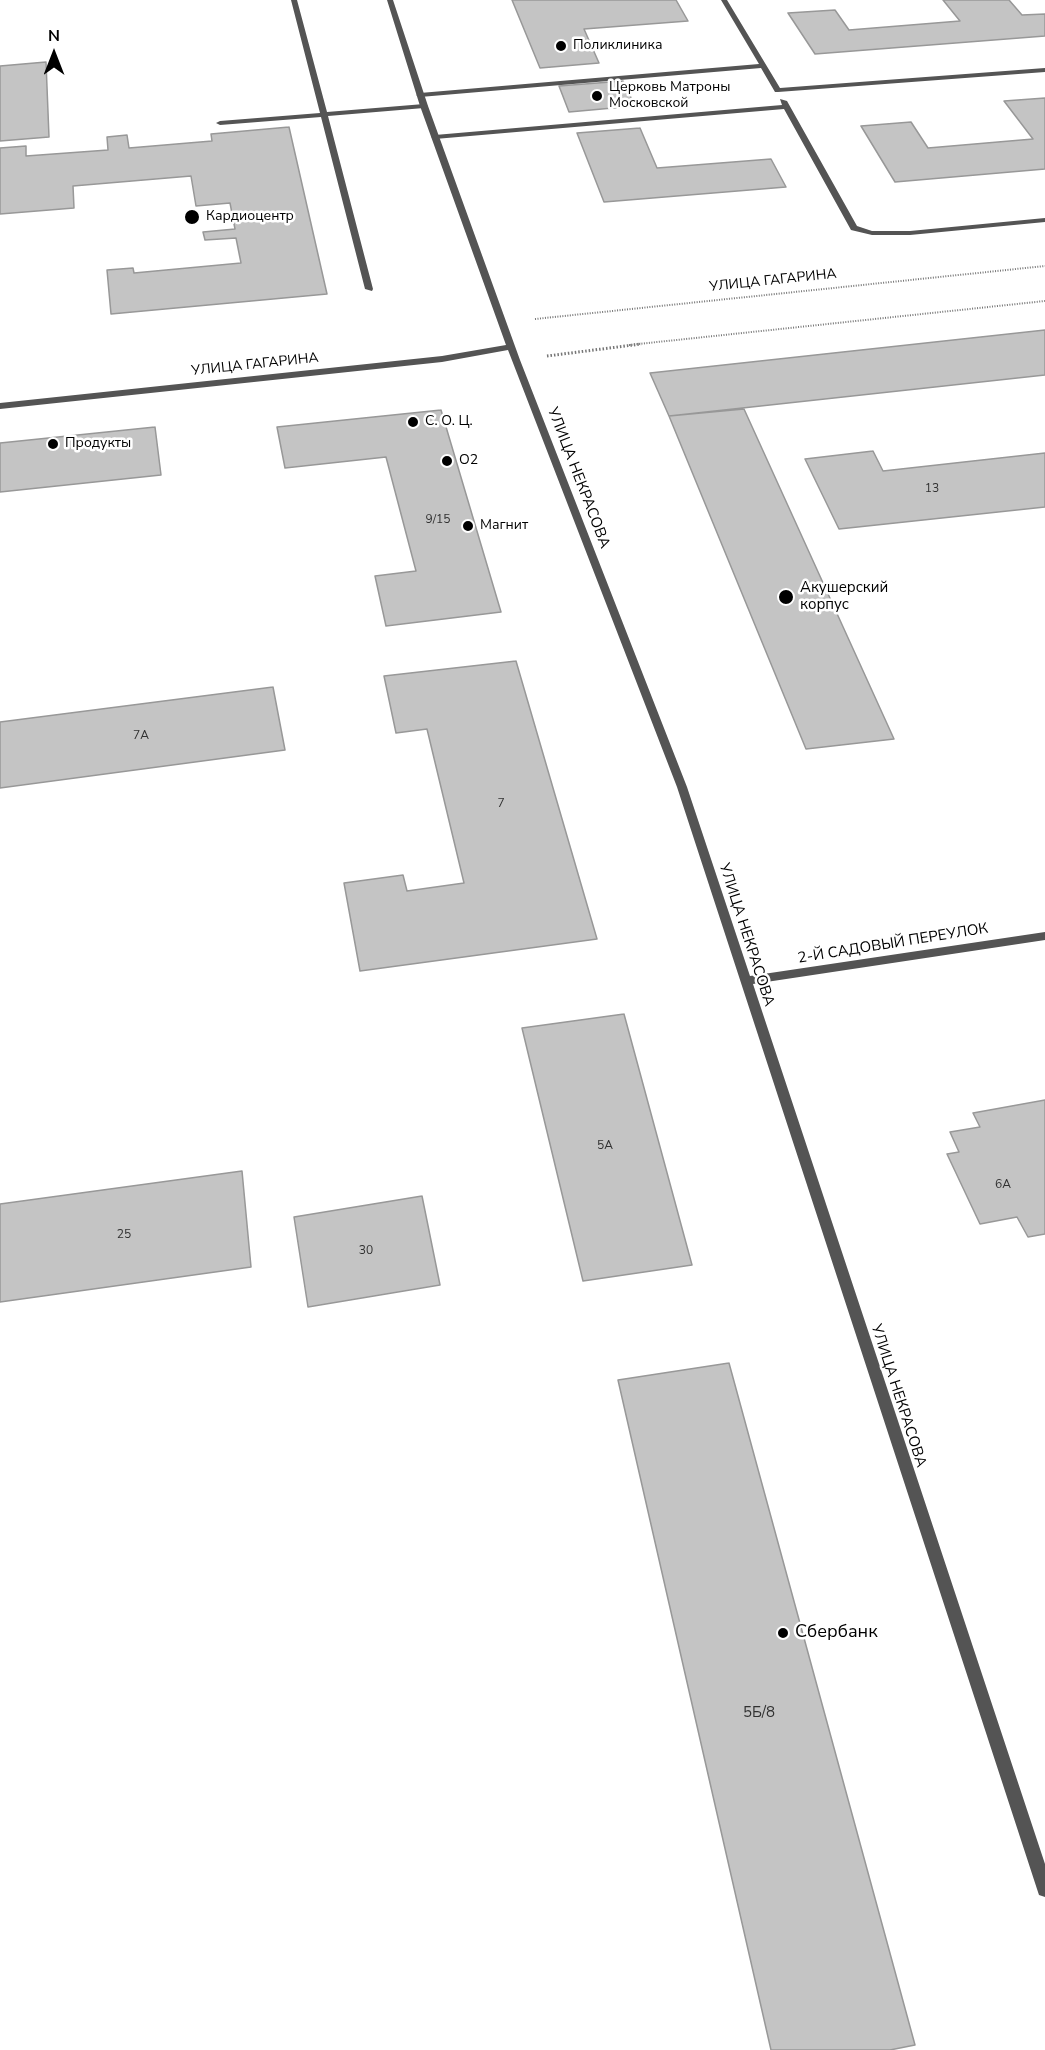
<!DOCTYPE html>
<html>
<head>
<meta charset="utf-8">
<style>
  body { margin:0 }
  #map { position:relative; width:1045px; height:2050px; overflow:hidden; background:#fff; font-family:"Nunito Sans",sans-serif }
  canvas { display:block }
  .north { position:absolute; left:24px; top:24px; width:60px; height:60px; -webkit-text-stroke:4px #fff; paint-order:stroke; rotate:0deg; font-size:16px; font-weight:700; line-height:24px; text-align:center; color:#000 }
  .north::after { content:''; display:block; margin:auto; width:21px; height:27px; background:#000; clip-path:polygon(50% 0,100% 100%,50% 72%,0 100%) }
</style>
</head>
<body>
<div id="map">
<canvas width="1045" height="2050"></canvas>
<div class="north">N</div>
</div>
<script>
const ctx = document.querySelector('canvas').getContext('2d');
ctx.lineJoin = 'round';
function fillPath(path, color) { ctx.fillStyle = color; ctx.fill(path, 'evenodd'); }
const toPath = rows => new Path2D(rows.map(r => 'M' + r).join(''));
function trace(path, color, width, dash) { ctx.strokeStyle = color; ctx.lineWidth = width; ctx.lineCap = dash ? 'butt' : 'round'; ctx.setLineDash(dash || []); ctx.stroke(path); }
function label(font, color, halo, rows, align = 'center') {
  ctx.font = font + ' "Nunito Sans",sans-serif'; ctx.lineWidth = 5; ctx.setLineDash([]); ctx.textBaseline = 'middle'; ctx.strokeStyle = halo; ctx.fillStyle = color; for (const [text, x, y, turn = 0] of rows) {
    ctx.save(); ctx.translate(x, y); ctx.rotate((+turn || 0) * Math.PI / 180); ctx.textAlign = isNaN(turn) ? turn : align; if (halo) ctx.strokeText(text, 0, 0); ctx.fillText(text, 0, 0); ctx.restore();
  }
}
const building = toPath([
  [512,0,676,0,688,21,584,29,599,63,540,68,512,0],
  [943,0,1009,0,1022,15,1045,14,1045,36,815,54,788,13,835,10,849,30,960,21,943,0],
  [46,62,49,137,0,141,0,66,46,62],
  [623,81,635,106,569,112,559,86,623,81],
  [1045,98,1045,169,895,182,861,126,911,122,928,148,1033,139,1004,101,1045,98],
  [289,127,327,294,111,314,107,270,133,268,134,273,241,263,236,238,205,240,203,232,235,229,230,203,196,206,191,176,73,186,74,208,0,214,0,148,26,146,26,156,108,150,107,137,127,135,129,148,212,141,211,134,289,127],
  [640,128,657,168,771,159,786,187,604,202,577,133,640,128],
  [1045,330,1045,375,669,416,650,373,1045,330],
  [744,409,894,739,806,749,669,416,744,409],
  [441,410,501,612,386,626,375,576,416,571,386,457,285,468,277,427,441,410],
  [155,427,161,475,0,492,0,443,155,427],
  [873,451,883,471,1045,453,1045,507,839,529,805,459,873,451],
  [516,661,597,939,360,971,344,883,403,875,407,891,464,883,427,729,396,733,384,676,516,661],
  [273,687,285,750,0,788,0,722,273,687],
  [624,1014,692,1265,583,1281,522,1028,624,1014],
  [1045,1100,1045,1234,1028,1237,1017,1217,980,1224,947,1154,959,1152,950,1132,980,1127,973,1113,1045,1100],
  [242,1171,251,1267,0,1302,0,1204,242,1171],
  [422,1196,440,1285,308,1307,294,1217,422,1196],
  [729,1363,915,2045,890,2050,771,2050,618,1380,729,1363]
]);
fillPath(building, '#c4c4c4');
trace(building, '#989898', 1.5);
trace(toPath([
  [535,319,1045,266],
  [629,345,1045,301]
]), '#767676', 2, [1, 1.5]);
trace(toPath([
  [547,356,641,344]
]), '#767676', 3, [1.5, 2]);
fillPath(toPath([
  [291,0,297,0,327,112,424,104,428,106,424,108,328,116,373,289,372,291,365,289,321,117,220,125,216,123,220,121,320,113,291,0],
  [721,0,727,0,780,88,1045,68,1045,72,778,92,775,92,761,68,420,97,416,95,420,93,759,64,721,0],
  [780,99,787,101,857,226,872,231,910,231,1045,218,1045,222,910,235,872,235,851,230,784,109,435,139,431,137,435,135,782,105,780,99]
]), '#545454');
fillPath(toPath([
  [387,0,393,0,428,106,520,360,687,787,750,976,1045,932,1045,940,753,984,1045,1864,1045,1897,1039,1895,1037,1889,677,787,508,350,442,362,0,409,0,403,442,356,506,345,420,106,387,0]
]), '#545454');
for (const [x, y, r, color] of [
  [561,46,6,"#000"],
  [597,96,6,"#000"],
  [192,217,8,"#000"],
  [413,422,6,"#000"],
  [53,444,6,"#000"],
  [447,461,6,"#000"],
  [468,526,6,"#000"],
  [786,597,8,"#000"],
  [783,1633,6,"#000"]
]) { const dot = new Path2D(); dot.arc(x, y, r, 0, 2 * Math.PI); ctx.fillStyle = color; ctx.fill(dot); trace(dot, '#fff', 2); }
label('12px', '#313131', null, [
  ["13",932,489],
  ["9/15",438,520],
  ["7А",141,736],
  ["7",501,804],
  ["5А",605,1146],
  ["6А",1003,1185],
  ["25",124,1235],
  ["30",366,1251]
]);
label('14px', '#000', '#fff', [
  ["Поликлиника",573,46],
  ["Церковь Матроны",609,88],
  ["Московской",609,104],
  ["Кардиоцентр",206,217],
  ["С. О. Ц.",425,422],
  ["Продукты",65,444],
  ["O2",459,461],
  ["Магнит",480,526]
], 'left');
label('14px', '#000', '#fff', [
  ["УЛИЦА ГАГАРИНА",773,281,-6],
  ["УЛИЦА ГАГАРИНА",255,365,-6]
]);
label('15px', '#000', '#fff', [
  ["УЛИЦА НЕКРАСОВА",578,478,69],
  ["УЛИЦА НЕКРАСОВА",746,935,72],
  ["2-Й САДОВЫЙ ПЕРЕУЛОК",893,944,-9],
  ["УЛИЦА НЕКРАСОВА",898,1396,72]
]);
label('15px', '#000', '#fff', [
  ["Акушерский",800,588],
  ["корпус",800,605]
], 'left');
label('15px', '#313131', null, [
  ["5Б/8",759,1713]
]);
label('18px', '#000', '#fff', [
  ["Сбербанк",795,1633]
], 'left');
</script>
</body>
</html>
